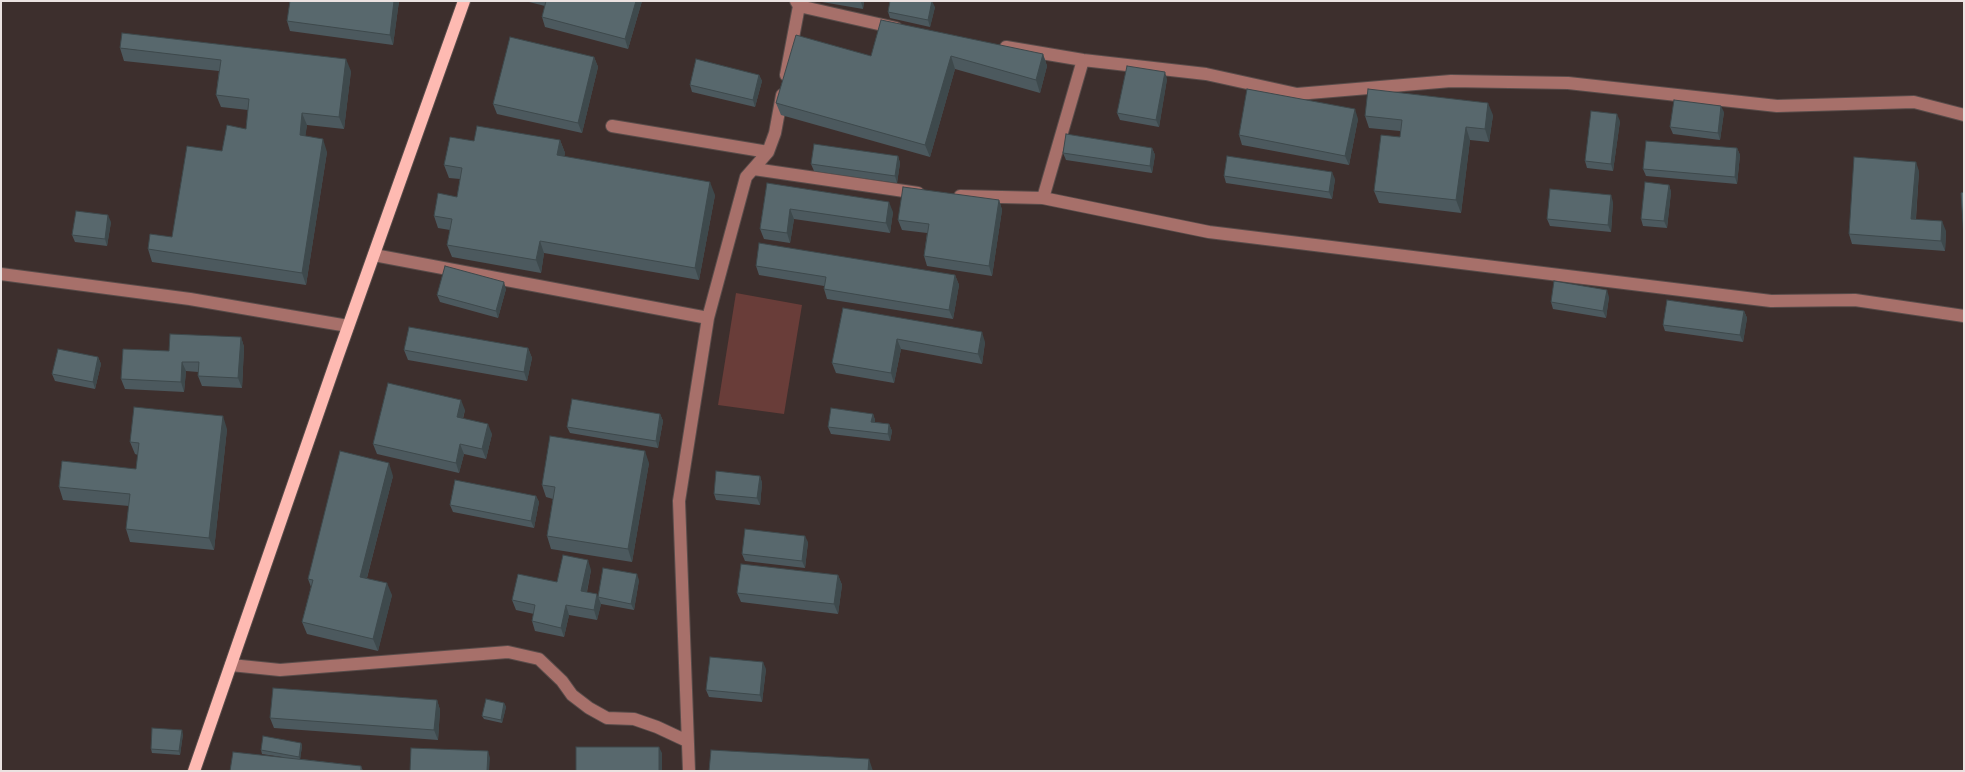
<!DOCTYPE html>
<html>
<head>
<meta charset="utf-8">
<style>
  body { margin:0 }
  #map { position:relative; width:1965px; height:772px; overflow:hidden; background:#3d2f2d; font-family:Cabin,sans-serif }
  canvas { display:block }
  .frame { position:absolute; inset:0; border:2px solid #ebe2e1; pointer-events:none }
</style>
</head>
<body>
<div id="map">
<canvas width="1965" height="772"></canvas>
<div class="frame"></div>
</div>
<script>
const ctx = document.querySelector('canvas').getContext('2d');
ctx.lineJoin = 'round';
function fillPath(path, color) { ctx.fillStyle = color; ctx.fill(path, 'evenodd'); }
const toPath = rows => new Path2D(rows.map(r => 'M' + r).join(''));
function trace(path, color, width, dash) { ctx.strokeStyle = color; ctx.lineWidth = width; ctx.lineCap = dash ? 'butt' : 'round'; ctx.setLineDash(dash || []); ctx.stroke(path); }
fillPath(toPath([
  [736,293,802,305,784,414,718,405]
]), '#693d39');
const minor = toPath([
  [796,1,799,6,896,28],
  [1006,47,1083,60,1206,74,1297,94,1451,81,1568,83,1777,106,1914,102,1964,115],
  [786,75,799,6],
  [612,126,768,152],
  [754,169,918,193],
  [960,196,1043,198,1209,232,1771,301,1855,300,1964,316],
  [1043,198,1083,60],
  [374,255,708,318],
  [1,274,190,299,348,326],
  [231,665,280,670,508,652,539,659,562,681,572,695,589,708,607,718,634,719,657,727,687,741],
  [689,771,679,501,708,318,746,177,768,152,775,133,782,95]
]);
const major = toPath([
  [194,771,337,358,464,1]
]);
trace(minor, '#594c4a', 14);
trace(major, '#594c4a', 14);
trace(minor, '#a7706a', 12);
trace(major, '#febab2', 12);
fillPath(toPath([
  [399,1,393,45,290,31,287,21],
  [525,1,642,1,628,49,545,27,542,17,545,6],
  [816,1,864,1,863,9],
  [935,7,930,27,890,18,888,12],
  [120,48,351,71,344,129,307,125,305,136,327,152,306,285,152,262,148,249,172,237,222,151,246,129,248,110,221,107,216,95,219,71,124,61],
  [1043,54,1047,66,1040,93,955,69,930,157,781,115,776,103,871,56],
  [594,57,598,67,582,133,497,114,493,104],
  [759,75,762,81,755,107,692,92,690,85],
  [1167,79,1159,127,1120,120,1117,113],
  [1724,112,1720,140,1673,134,1670,127],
  [1493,115,1489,142,1470,140,1461,213,1379,203,1374,191,1400,137,1400,131,1369,128,1365,116],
  [1358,119,1349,165,1242,145,1239,135],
  [1620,121,1613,171,1587,168,1585,161],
  [560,140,565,153,564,157,715,195,699,280,544,253,541,273,452,257,447,245,450,230,438,228,434,216,457,197,460,179,449,178,444,165,474,141],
  [1152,148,1155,155,1152,173,1066,160,1063,153],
  [1737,148,1740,155,1737,184,1646,176,1643,169],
  [898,156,900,163,897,183,814,171,811,164],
  [1919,171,1916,219,1946,231,1945,251,1852,244,1849,234],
  [1224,176,1335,179,1332,199,1226,183],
  [767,183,893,212,890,233,794,219,790,243,764,239,760,229],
  [1669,185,1671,192,1667,228,1643,226,1641,219],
  [999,200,1002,210,992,276,927,266,924,256,927,233,902,230,898,220],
  [1613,202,1611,232,1550,226,1547,219],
  [111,222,107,246,75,242,72,235],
  [756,266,955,275,959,285,953,319,827,299,824,289,824,286,759,275],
  [506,289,498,318,440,302,437,295],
  [1609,297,1606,318,1553,309,1551,302],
  [843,308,985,342,982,364,901,349,894,383,836,373,832,363],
  [1744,311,1747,318,1743,342,1665,331,1663,325],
  [241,337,244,347,242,388,202,386,198,376,198,372,186,371,184,392,125,389,121,379,169,351],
  [528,348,532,358,527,381,408,360,404,350],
  [98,357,101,364,95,389,55,381,52,374],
  [465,410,463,419,492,434,486,459,464,454,459,473,377,454,373,444],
  [660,414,663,421,658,448,570,433,567,427],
  [873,414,875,420,875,422,889,424,892,431,890,441,831,434,828,427],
  [227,429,214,550,130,542,126,529,129,506,63,500,59,487,136,469,138,455,135,454,130,442],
  [649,463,632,562,551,549,547,536,553,499,546,497,542,485],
  [393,476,367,578,392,595,378,651,307,634,302,622,311,587,308,579],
  [760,476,762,483,760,505,716,500,714,494],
  [536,496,539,502,534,528,453,512,450,505],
  [808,542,805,568,745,561,742,554],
  [591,570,587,592,598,597,639,580,634,610,601,604,597,620,569,615,564,637,535,631,532,621,534,614,516,610,512,600,557,582],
  [838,575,842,585,838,614,741,602,737,593],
  [766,669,762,702,709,697,706,690],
  [437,700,440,710,438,740,274,728,270,718],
  [504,703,506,707,502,723,484,719,482,716],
  [183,734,180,755,152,753,151,749],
  [301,743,302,746,300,759,361,766,363,771,230,771,282,757,262,754,261,750]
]), '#4c595e');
fillPath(toPath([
  [394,1,399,1,393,45,390,35],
  [636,1,642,1,628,49,625,39],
  [861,1,864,1,863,9,861,2],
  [932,1,935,7,930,27,928,20],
  [1043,54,1047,66,1040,93,1036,80],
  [951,56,955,69,930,157,925,145],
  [594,57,598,67,582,133,578,123],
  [346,59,351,71,344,129,339,117],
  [1165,72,1167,79,1159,127,1156,120],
  [759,75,762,81,755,107,753,100],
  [1488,103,1493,115,1489,142,1485,129],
  [1721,106,1724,112,1720,140,1718,133],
  [1355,109,1358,119,1349,165,1345,156],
  [302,113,307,125,304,147,300,135],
  [1617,114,1620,121,1613,171,1611,164],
  [1466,127,1470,140,1461,213,1456,200],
  [323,139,327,152,306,285,302,273],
  [560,140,565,153,562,168,557,155],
  [1152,148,1155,155,1152,173,1150,166],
  [1737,148,1740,155,1737,184,1735,177],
  [898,156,900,163,897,183,895,176],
  [1916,162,1919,171,1915,229,1911,219],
  [1332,172,1335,179,1332,199,1329,192],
  [710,182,715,195,699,280,695,268],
  [1669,185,1671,192,1667,228,1664,221],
  [1611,195,1613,202,1611,232,1608,225],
  [999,200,1002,210,992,276,989,266],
  [889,202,893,212,890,233,886,223],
  [790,209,794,219,790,243,787,233],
  [108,215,111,222,107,246,105,239],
  [1942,221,1946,231,1945,251,1941,241],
  [540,241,544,253,541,273,536,260],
  [955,275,959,285,953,319,949,310],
  [504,282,506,289,498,318,496,311],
  [1607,290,1609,297,1606,318,1603,311],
  [1744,311,1747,318,1743,342,1740,335],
  [982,332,985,342,982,364,978,354],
  [241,337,244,347,242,388,238,378],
  [897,339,901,349,894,383,891,373],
  [528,348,532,358,527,381,524,372],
  [98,357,101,364,95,389,93,382],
  [182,362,186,371,184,392,181,382],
  [461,400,465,410,460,427,457,417],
  [660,414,663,421,658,448,656,441],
  [873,414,875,420,874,429,871,422],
  [223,416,227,429,214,550,209,538],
  [488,424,492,434,486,459,482,449],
  [889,424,892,431,890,441,888,434],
  [460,444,464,454,459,473,456,463],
  [645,451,649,463,632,562,628,549],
  [389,463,393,476,364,589,360,577],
  [760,476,762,483,760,505,757,498],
  [536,496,539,502,534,528,531,521],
  [805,536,808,542,805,568,802,561],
  [588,560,591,570,585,600,581,591],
  [637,574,639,580,634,610,631,604],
  [838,575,842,585,838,614,834,604],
  [387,583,392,595,378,651,373,639],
  [597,594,601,604,597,620,594,610],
  [566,605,569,615,564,637,561,628],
  [763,662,766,669,762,702,760,695],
  [437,700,440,710,438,740,434,730],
  [504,703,506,707,502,723,501,720],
  [182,730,183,734,180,755,179,751],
  [301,743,302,746,300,760,299,757],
  [659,747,662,753,662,771,659,771],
  [488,751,490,758,489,771,487,771],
  [869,759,873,771,868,771]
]), '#3e494c');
const building = toPath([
  [290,1,394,1,390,35,287,21,290,1],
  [546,1,636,1,625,39,542,17,546,1],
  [890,1,932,1,928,20,888,12,890,1],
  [881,20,1043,54,1036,80,951,56,925,145,776,103,796,35,871,56,881,20],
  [122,33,346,59,339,117,302,113,300,135,323,139,302,273,148,249,150,234,172,237,187,146,222,151,227,125,246,129,249,99,216,95,221,60,120,48,122,33],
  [510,37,594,57,578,123,493,104,510,37],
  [696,59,759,75,753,100,690,85,696,59],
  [1127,66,1165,72,1156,120,1117,113,1127,66],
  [1247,89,1355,109,1345,156,1239,135,1247,89],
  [1368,89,1488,103,1485,129,1466,127,1456,200,1374,191,1381,135,1400,137,1402,120,1365,116,1368,89],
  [1674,100,1721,106,1718,133,1670,127,1674,100],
  [1591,111,1617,114,1611,164,1585,161,1591,111],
  [477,126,560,140,557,155,710,182,695,268,540,241,536,260,447,245,452,219,434,216,438,193,457,197,462,168,444,165,450,137,474,141,477,126],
  [1066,134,1152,148,1150,166,1063,153,1066,134],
  [1646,141,1737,148,1735,177,1643,169,1646,141],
  [814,144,898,156,895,176,811,164,814,144],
  [1227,156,1332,172,1329,192,1224,176,1227,156],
  [1854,157,1916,162,1911,219,1942,221,1941,241,1849,234,1854,157],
  [1645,182,1669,185,1664,221,1641,219,1645,182],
  [767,183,889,202,886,223,790,209,787,233,760,229,767,183],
  [903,187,999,200,989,266,924,256,929,224,898,220,903,187],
  [1550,189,1611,195,1608,225,1547,219,1550,189],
  [1964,192,1964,238,1961,193,1964,192],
  [76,211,108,215,105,239,72,235,76,211],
  [759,243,955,275,949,310,824,289,826,277,756,266,759,243],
  [445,266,504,282,496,311,437,295,445,266],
  [1554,281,1607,290,1603,311,1551,302,1554,281],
  [1667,300,1744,311,1740,335,1663,325,1667,300],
  [843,308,982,332,978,354,897,339,891,373,832,363,843,308],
  [409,327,528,348,524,372,404,350,409,327],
  [170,334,241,337,238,378,198,376,199,362,182,362,181,382,121,379,123,349,169,351,170,334],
  [58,349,98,357,93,382,52,374,58,349],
  [388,383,461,400,457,417,488,424,482,449,460,444,456,463,373,444,388,383],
  [572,399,660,414,656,441,567,427,572,399],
  [134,407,223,416,209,538,126,529,130,494,59,487,62,461,136,469,139,443,130,442,134,407],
  [831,408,873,414,871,422,889,424,888,434,828,427,831,408],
  [550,436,645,451,628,549,547,536,555,487,542,485,550,436],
  [340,451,389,463,360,577,387,583,373,639,302,622,313,580,308,579,340,451],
  [716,471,760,476,757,498,714,494,716,471],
  [455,480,536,496,531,521,450,505,455,480],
  [745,529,805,536,802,561,742,554,745,529],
  [563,555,588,560,581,591,597,594,594,610,566,605,561,628,532,621,535,605,512,600,518,574,557,582,563,555],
  [741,564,838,575,834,604,737,593,741,564],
  [603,568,637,574,631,604,598,597,603,568],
  [710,657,763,662,760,695,706,690,710,657],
  [273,688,437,700,434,730,270,718,273,688],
  [486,699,504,703,501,720,482,716,486,699],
  [152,728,182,730,179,751,151,749,152,728],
  [263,736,301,743,299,757,261,750,263,736],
  [576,747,659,747,659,771,576,771,576,747],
  [411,748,488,751,487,771,410,771,411,748],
  [711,750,869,759,868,771,709,771,711,750],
  [233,752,361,766,361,771,230,771,233,752]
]);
fillPath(building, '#58686d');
trace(building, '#3e494c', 1);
</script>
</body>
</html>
